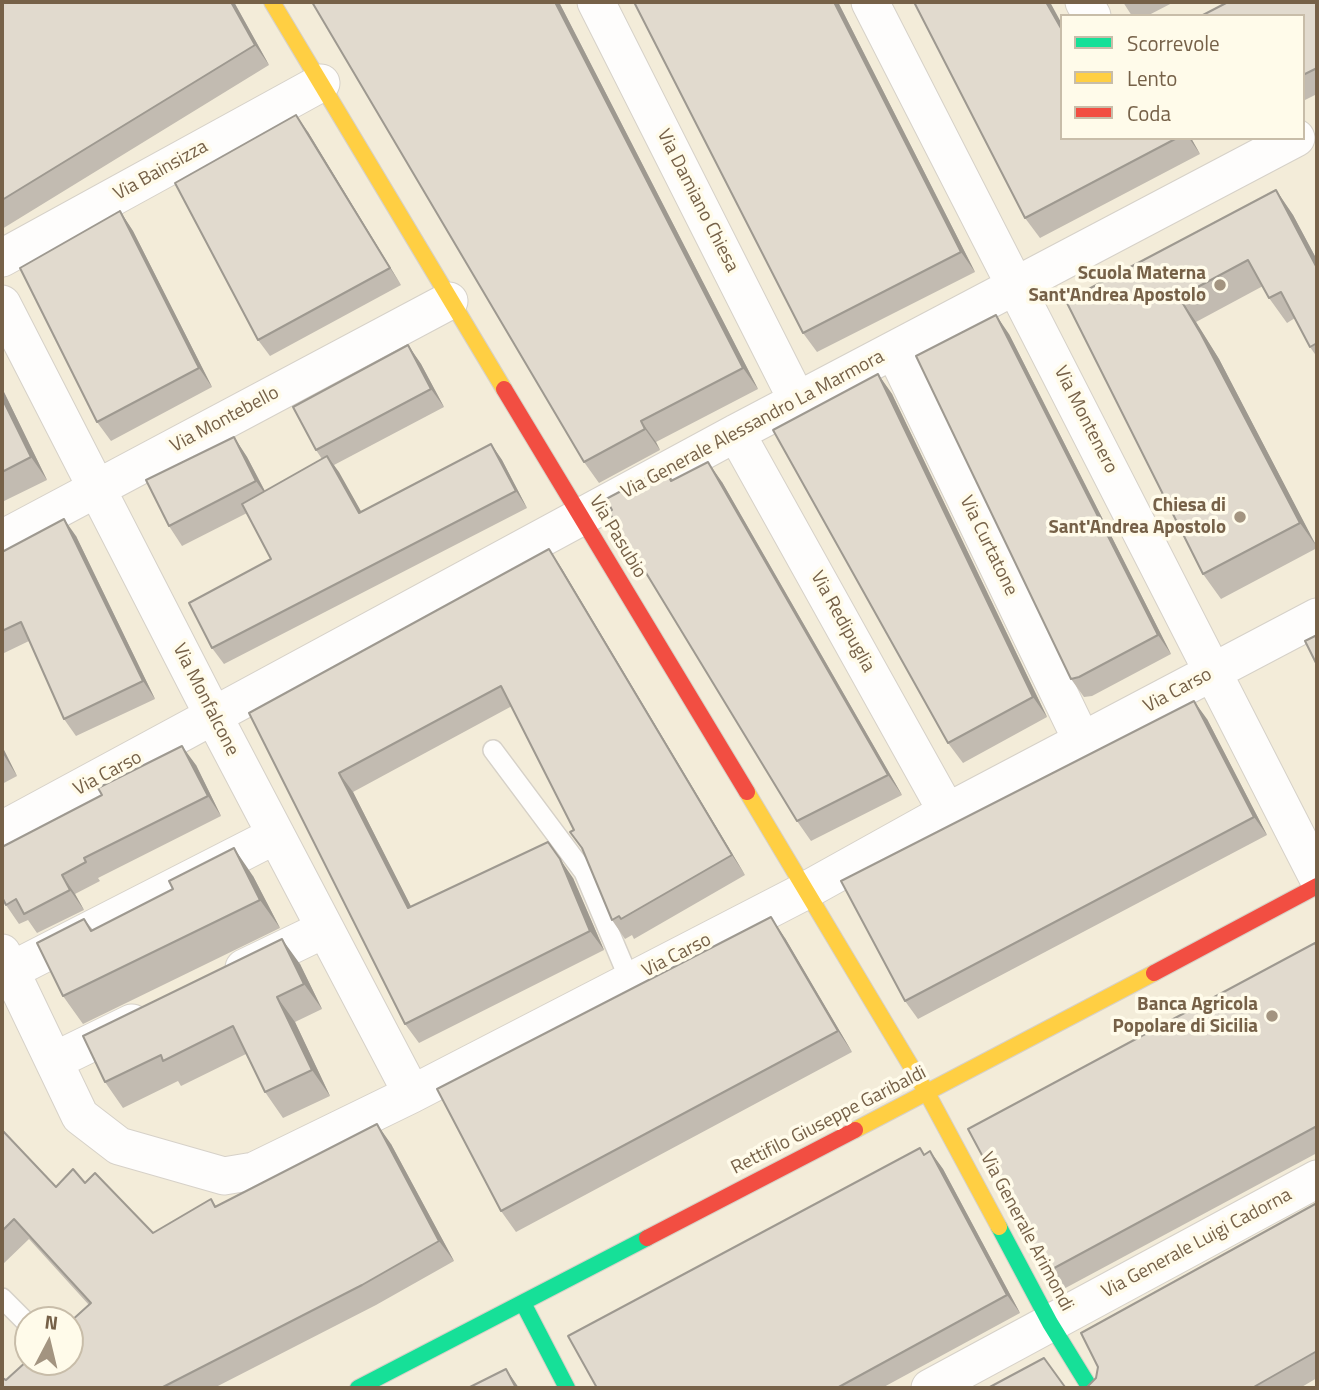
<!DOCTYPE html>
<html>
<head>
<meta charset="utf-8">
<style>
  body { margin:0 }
  #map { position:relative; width:1319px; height:1390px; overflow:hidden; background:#f7f4e9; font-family:"Titillium Web",sans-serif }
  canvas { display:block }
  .frame { position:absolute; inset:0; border:4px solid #766148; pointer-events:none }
  .legend { position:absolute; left:1060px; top:14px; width:245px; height:126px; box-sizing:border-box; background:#fffbea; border:2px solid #c8bda9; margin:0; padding:9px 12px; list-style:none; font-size:21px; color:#766148 }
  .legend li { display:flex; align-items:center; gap:14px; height:35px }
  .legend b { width:35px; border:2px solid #c8bda9 }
  .north { position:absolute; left:14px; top:1306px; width:70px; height:70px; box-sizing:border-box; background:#fffbea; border:2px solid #c8bda9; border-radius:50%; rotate:7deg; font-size:19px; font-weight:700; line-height:28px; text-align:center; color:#766148 }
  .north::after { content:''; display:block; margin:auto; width:24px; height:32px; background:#a39480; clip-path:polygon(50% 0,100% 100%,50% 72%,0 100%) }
</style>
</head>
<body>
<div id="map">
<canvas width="1319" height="1390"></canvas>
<div class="frame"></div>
<ul class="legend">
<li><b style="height:9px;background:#16e098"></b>Scorrevole</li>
<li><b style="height:9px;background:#ffcf43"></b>Lento</li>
<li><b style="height:9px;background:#f24e42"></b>Coda</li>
</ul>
<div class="north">N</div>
</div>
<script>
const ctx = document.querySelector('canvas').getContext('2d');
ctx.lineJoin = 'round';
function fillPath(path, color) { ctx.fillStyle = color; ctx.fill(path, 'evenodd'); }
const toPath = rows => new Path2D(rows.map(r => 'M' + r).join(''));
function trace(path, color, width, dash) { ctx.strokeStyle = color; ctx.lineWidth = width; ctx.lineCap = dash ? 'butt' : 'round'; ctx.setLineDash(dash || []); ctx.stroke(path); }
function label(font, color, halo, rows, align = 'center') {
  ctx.font = font + ' "Titillium Web",sans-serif'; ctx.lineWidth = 7; ctx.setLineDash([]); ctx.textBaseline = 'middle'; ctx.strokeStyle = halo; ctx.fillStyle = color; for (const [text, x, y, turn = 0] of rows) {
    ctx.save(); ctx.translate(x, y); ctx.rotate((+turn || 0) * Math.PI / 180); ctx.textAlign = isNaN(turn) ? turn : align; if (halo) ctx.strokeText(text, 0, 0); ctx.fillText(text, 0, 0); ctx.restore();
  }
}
fillPath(toPath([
  [2,2,1317,2,1317,1388,2,1388],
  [1062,16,1303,16,1303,138,1062,138],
  [28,1320,70,1320,70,1362,28,1362]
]), '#f3ecd9');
const lane = toPath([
  [493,750,584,872,630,981],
  [2,1298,28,1324]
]);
const street = toPath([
  [596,2,797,400],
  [870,2,1317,876],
  [1084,2,1092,16],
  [2,258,321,83],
  [2,304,214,717,412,1094],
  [894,350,1082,741],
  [736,433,947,812],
  [2,539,449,301],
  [2,830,736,433,1296,138],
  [2,953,80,1116,119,1146,224,1176,254,1171,412,1094,805,891,947,812,1317,617],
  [244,968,325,929],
  [10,971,276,835],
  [54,1061,132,1023],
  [930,1388,1317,1179]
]);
const fast = toPath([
  [999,1227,1050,1323,1090,1388],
  [523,1303,567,1388],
  [358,1388,647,1238]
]);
const slow = toPath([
  [272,2,504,389],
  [747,792,927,1093,999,1227],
  [855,1130,1154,973]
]);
const jam = toPath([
  [504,389,747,792],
  [1154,973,1317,886],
  [647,1238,855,1130]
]);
trace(lane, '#d6d1c8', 22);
trace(street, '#d6d1c8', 39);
trace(fast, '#d7d1c7', 18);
trace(slow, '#d7d1c7', 18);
trace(jam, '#d7d1c7', 18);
trace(lane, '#fefdfc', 19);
trace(street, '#fefdfc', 37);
trace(fast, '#16e098', 16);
trace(slow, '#ffcf43', 16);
trace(jam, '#f24e42', 16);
fillPath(toPath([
  [2,2,234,2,269,65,2,229],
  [559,2,758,389,656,442,660,450,599,483,584,462],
  [634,2,838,2,975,272,817,352,803,333],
  [1123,2,1174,2,1147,16,1132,16],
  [1317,2,1317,94,1303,101,1303,16],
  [308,132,401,285,270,356,258,340],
  [1062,138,1191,138,1200,154,1040,238,1025,218],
  [1276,190,1293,215,1317,260,1317,357,1310,347,1295,318,1287,323,1269,298,1263,286,1196,322,1219,359,1317,548,1221,599,1203,574,1066,301],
  [120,211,133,231,212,387,111,441,97,422],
  [1009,334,1171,654,1092,696,1084,697,1071,679],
  [408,345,421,364,444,407,334,465,361,512,491,444,502,460,527,508,224,664,212,648,271,559,247,513,182,546,169,526,234,437,247,457,265,491,322,459,316,450],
  [878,374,892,394,1047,717,963,763,948,743],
  [2,388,47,480,2,502],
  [665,468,673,480,722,482,902,795,811,841,797,821,612,510],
  [76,536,155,699,76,736,64,719,29,641,2,654,2,552],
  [549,549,562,569,745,875,634,939,632,935,625,939,612,920,574,830,512,706,353,792,411,907,573,878,604,950,419,1043,405,1024,249,713],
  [1207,719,1267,835,918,1019,905,1001],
  [2,746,17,776,2,784],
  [196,765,221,816,98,878,100,881,75,894,84,910,37,933,28,920,19,924,6,905],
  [253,876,280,928,83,1024,63,996,84,919,93,930],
  [785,938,852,1052,516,1232,501,1211],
  [1317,947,1317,1153,1058,1292,1045,1273],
  [300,964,322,1009,295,1022,330,1096,283,1118,265,1092,246,1054,181,1086,178,1081,123,1108,105,1082],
  [2,1130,56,1187,85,1183,153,1233,211,1199,216,1206,391,1144,454,1261,376,1305,214,1388,2,1388,6,1380,89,1305,29,1239,2,1265],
  [920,1148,924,1155,930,1151,943,1169,1020,1313,882,1388,597,1388],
  [1317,1203,1317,1378,1300,1388,1083,1388,1087,1387]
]), '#c2bbb1');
fillPath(toPath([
  [231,2,234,2,269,65,255,45],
  [555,2,559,2,758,389,743,368],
  [834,2,838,2,975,272,961,252],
  [1046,2,1050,2,1062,24,1062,30],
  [296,115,308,132,401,285,390,268],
  [1189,138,1191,138,1200,154],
  [1276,190,1293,215,1317,260,1317,268],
  [120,211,133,231,212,387,199,368],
  [1179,297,1196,322,1219,359,1317,547,1300,523],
  [996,315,1009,334,1171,654,1158,635],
  [408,345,421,364,444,407,431,389],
  [878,374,892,394,1047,717,1033,697],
  [2,388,47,480,31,457,2,398],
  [641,421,656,442,660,450,645,429],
  [234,437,247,457,270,501,256,481],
  [491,444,502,460,527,508,516,491],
  [327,456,339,472,371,529,359,513],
  [708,462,722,482,902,795,888,775],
  [64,519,76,536,155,699,143,681],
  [549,549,562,569,745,875,732,855],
  [1194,701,1207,719,1267,835,1254,817],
  [2,746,17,776,2,752],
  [182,746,196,765,221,816,208,796],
  [339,773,353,792,422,928,408,908],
  [234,848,253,876,280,928,260,900],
  [560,859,573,878,604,950,590,931],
  [62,875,75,894,84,910,70,890],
  [771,917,785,938,852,1052,838,1031],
  [282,939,300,964,322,1009,304,984],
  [277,997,295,1022,330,1096,312,1070],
  [377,1124,391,1144,454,1261,439,1241],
  [930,1151,943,1169,1020,1313,1007,1295],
  [506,1369,519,1388,516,1388]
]), '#9e9990');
const building = toPath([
  [2,2,231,2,255,45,2,200,2,2],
  [312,2,555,2,743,368,641,421,645,429,584,462,312,2],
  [634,2,834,2,961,252,803,333,634,2],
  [914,2,1046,2,1062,30,1062,138,1177,138,1025,218,914,2],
  [1228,2,1317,2,1317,68,1303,75,1303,16,1201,16,1228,2],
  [296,115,390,268,258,340,175,183,296,115],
  [1276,190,1317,268,1317,343,1310,347,1281,292,1269,298,1248,260,1179,297,1201,334,1300,523,1203,574,1066,301,1276,190],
  [120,211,199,368,97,422,20,268,120,211],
  [996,315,1158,635,1079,677,1071,679,916,356,996,315],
  [408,345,431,389,316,450,293,407,408,345],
  [878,374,1033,697,948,743,773,430,878,374],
  [2,398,31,457,2,472,2,398],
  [234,437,256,481,169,526,146,480,234,437],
  [491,444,516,491,212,648,189,603,271,559,242,504,327,456,359,513,491,444],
  [708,462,888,775,797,821,609,512,612,510,606,499,665,468,671,481,708,462],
  [64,519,143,681,64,719,21,622,2,631,2,552,64,519],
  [549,549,732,855,621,919,619,916,612,920,582,848,570,832,574,830,501,686,339,773,408,908,548,842,560,859,590,931,405,1024,249,713,549,549],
  [1317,635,1317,665,1305,641,1317,635],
  [1194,701,1254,817,905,1001,841,881,1194,701],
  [182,746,208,796,84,858,86,862,62,875,70,890,24,914,16,899,6,905,2,897,2,847,102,795,98,788,182,746],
  [234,848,260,900,63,996,37,943,84,919,91,931,173,889,169,881,234,848],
  [771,917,838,1031,501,1211,437,1089,771,917],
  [282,939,304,984,277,997,312,1070,265,1092,233,1026,163,1061,161,1055,105,1082,83,1036,282,939],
  [1315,943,1317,948,1317,1126,1045,1273,968,1129,1315,943],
  [377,1124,439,1241,362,1285,161,1388,2,1388,2,1378,6,1380,28,1360,28,1362,70,1362,70,1322,91,1303,14,1219,2,1231,2,1130,56,1187,73,1169,85,1183,95,1173,153,1233,211,1199,215,1207,377,1124],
  [920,1148,924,1155,930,1151,1007,1295,837,1388,597,1388,568,1336,920,1148],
  [1317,1203,1317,1351,1252,1388,1083,1388,1087,1387,1096,1378,1098,1367,1081,1333,1317,1203],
  [1044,1358,1065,1387,1069,1388,988,1388,1044,1358],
  [506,1369,516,1388,468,1388,506,1369]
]);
fillPath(building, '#e1dace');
trace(building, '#9e9990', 2);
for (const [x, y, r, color] of [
  [1220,285,7,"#a39480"],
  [1240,517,7,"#a39480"],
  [1272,1016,7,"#a39480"]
]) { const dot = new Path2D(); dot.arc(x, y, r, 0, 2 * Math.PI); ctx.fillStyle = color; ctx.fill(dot); trace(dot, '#fffbea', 2.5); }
label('19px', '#766148', '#fffbea', [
  ["Via Bainsizza",161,171,-29],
  ["Via Damiano Chiesa",697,201,63],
  ["Via Montebello",225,420,-28],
  ["Via Montenero",1085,420,63],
  ["Via Generale Alessandro La Marmora",753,425,-28],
  ["Via Pasubio",617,537,59],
  ["Via Curtatone",988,546,64],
  ["Via Redipuglia",842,622,61],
  ["Via Carso",1178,691,-28],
  ["Via Monfalcone",205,700,63],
  ["Via Carso",108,774,-28],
  ["Via Carso",677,956,-27],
  ["Rettifilo Giuseppe Garibaldi",829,1121,-27],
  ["Via Generale Arimondi",1026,1232,62],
  ["Via Generale Luigi Cadorna",1197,1244,-28]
]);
label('bold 19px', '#766148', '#fffbea', [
  ["Scuola Materna",1206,274],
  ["Sant'Andrea Apostolo",1206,296],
  ["Chiesa di",1226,506],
  ["Sant'Andrea Apostolo",1226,528],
  ["Banca Agricola",1258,1005],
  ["Popolare di Sicilia",1258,1027]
], 'right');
</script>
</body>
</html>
